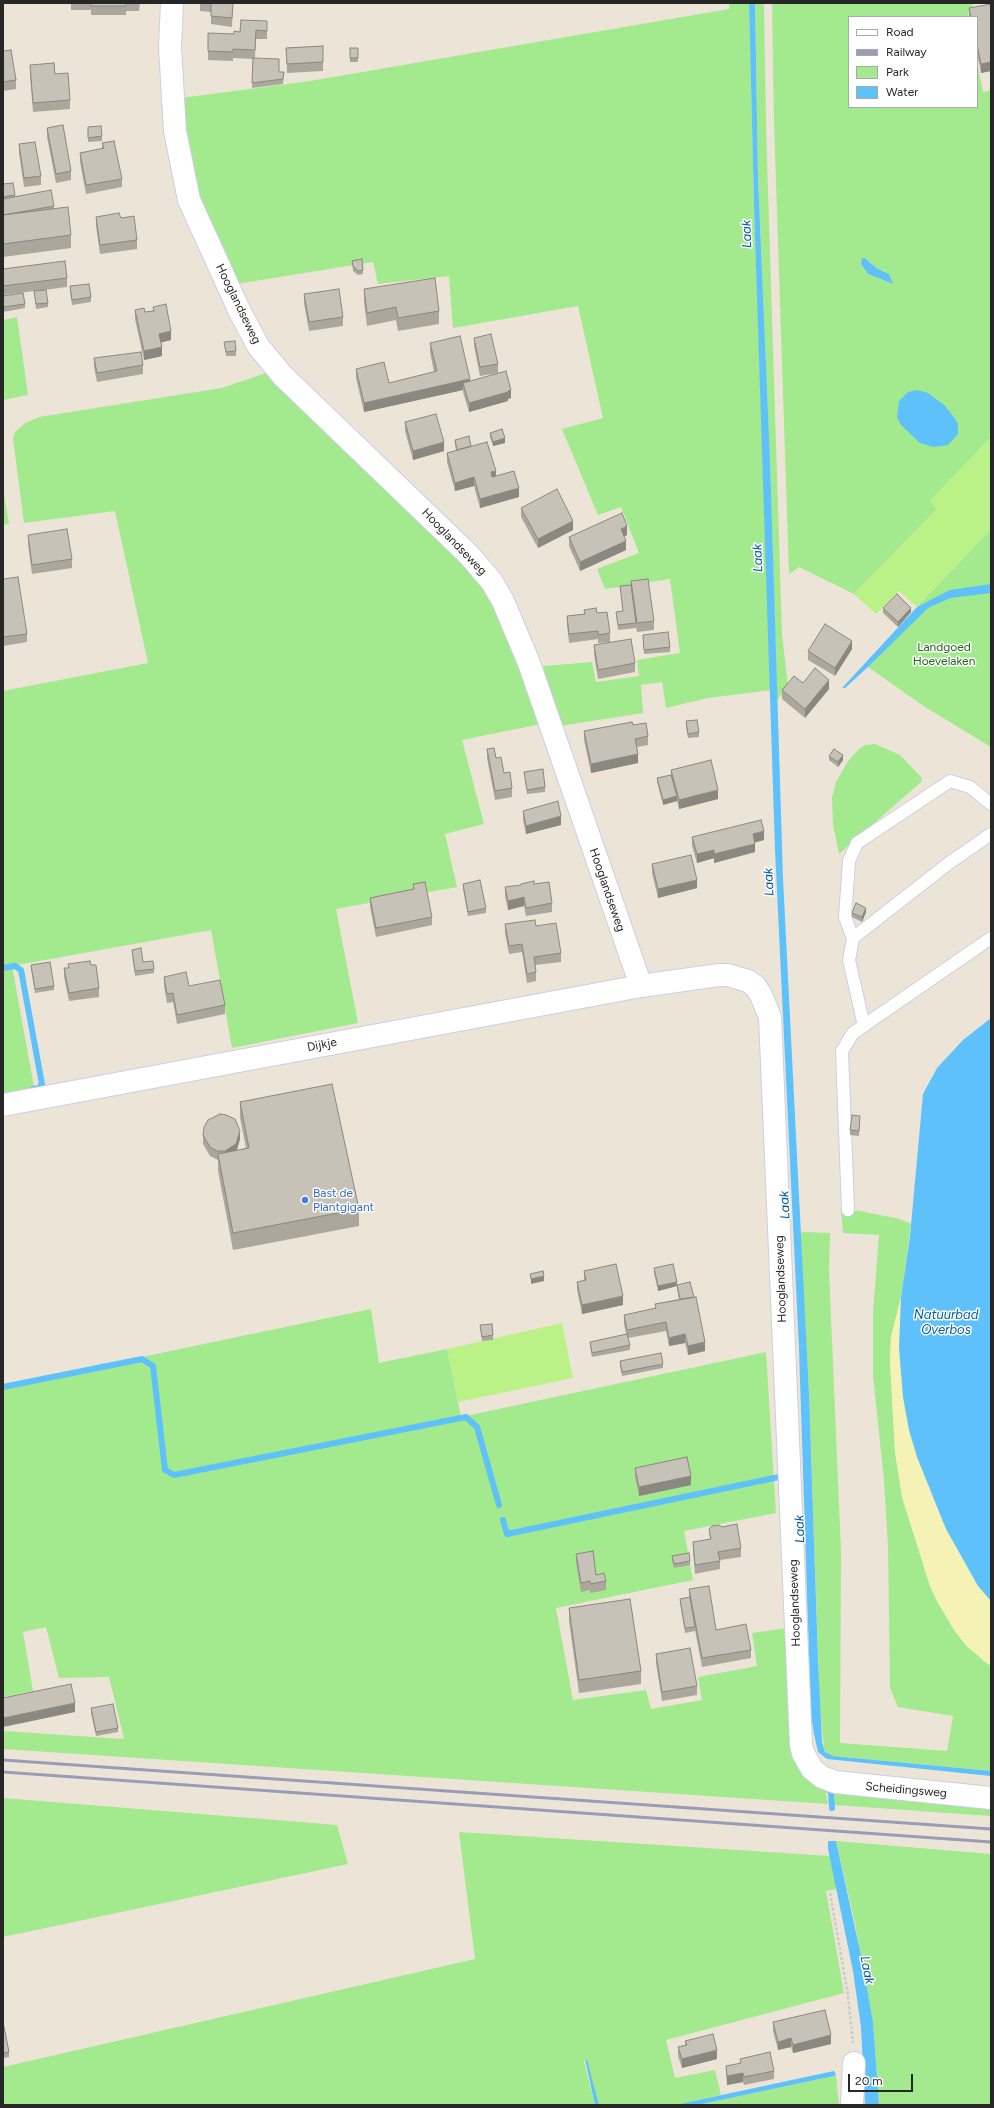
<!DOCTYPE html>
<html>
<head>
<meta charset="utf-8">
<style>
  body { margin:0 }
  #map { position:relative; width:994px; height:2108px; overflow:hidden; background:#ece5d7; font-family:Figtree,sans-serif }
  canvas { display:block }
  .frame { position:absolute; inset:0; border:4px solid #272727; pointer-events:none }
  .legend { position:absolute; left:848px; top:16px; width:130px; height:92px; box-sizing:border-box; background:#fff; border:1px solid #a9a9a9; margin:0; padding:5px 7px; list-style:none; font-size:12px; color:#272727 }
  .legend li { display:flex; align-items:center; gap:8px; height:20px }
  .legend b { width:20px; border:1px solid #a9a9a9 }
  .scale { position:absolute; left:848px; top:2074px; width:65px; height:18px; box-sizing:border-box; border:2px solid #272727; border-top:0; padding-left:5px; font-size:12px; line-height:14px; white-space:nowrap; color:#272727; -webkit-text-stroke:3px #fff; paint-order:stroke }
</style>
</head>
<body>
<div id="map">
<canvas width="994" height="2108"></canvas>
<div class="frame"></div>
<ul class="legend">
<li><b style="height:5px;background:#fff"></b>Road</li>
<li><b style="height:5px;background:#9a9bb4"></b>Railway</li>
<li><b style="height:11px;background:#a3e98d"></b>Park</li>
<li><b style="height:11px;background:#5ec1fa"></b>Water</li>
</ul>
<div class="scale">20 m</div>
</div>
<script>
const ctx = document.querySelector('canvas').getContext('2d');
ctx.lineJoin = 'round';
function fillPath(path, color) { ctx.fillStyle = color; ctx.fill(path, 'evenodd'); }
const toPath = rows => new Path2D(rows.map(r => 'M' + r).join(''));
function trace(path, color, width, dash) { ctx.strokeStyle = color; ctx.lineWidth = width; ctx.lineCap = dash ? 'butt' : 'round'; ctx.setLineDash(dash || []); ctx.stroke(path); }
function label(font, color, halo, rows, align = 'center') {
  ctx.font = font + ' Figtree,sans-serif'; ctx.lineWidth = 3; ctx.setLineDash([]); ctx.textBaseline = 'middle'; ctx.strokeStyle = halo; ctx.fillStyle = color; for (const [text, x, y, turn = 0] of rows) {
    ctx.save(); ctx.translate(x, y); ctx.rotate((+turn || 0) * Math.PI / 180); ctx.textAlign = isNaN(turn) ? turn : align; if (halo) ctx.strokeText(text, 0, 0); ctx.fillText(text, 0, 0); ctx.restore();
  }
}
fillPath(toPath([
  [729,3,749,3,754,206,771,690,708,698,666,708,662,682,641,685,643,713,560,726,543,668,544,666,592,662,596,682,639,676,637,660,680,653,670,579,605,589,597,569,639,553,621,507,598,515,562,429,603,418,578,306,453,328,449,276,378,284,373,262,236,284,217,243,190,174,181,98,310,81,729,9],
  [755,3,764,3,766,126,782,635,788,686,777,700,770,460,758,177],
  [772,3,972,3,974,11,968,12,969,17,849,17,849,107,977,107,977,61,983,92,991,90,991,437,930,501,937,509,854,594,799,567,789,574,774,122],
  [866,259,876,269,884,271,892,284,868,274,861,264],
  [17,317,28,395,3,400,3,320],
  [266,373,473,573,495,606,541,724,462,740,484,824,445,834,457,887,336,909,358,1023,232,1048,211,930,12,966,34,1087,3,1094,3,691,148,663,115,511,24,523,13,439,15,432,25,423,39,417,222,388],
  [3,488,9,524,3,525],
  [991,529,991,747,925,707,868,667,926,602,917,607],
  [875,744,900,755,922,778,921,782,839,854,833,825,832,797,836,782,848,761,859,749,865,745],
  [841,1210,860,1211,900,1219,911,1224,901,1297,891,1337,890,1361,895,1452,902,1497,930,1586,938,1603,983,1661,991,1666,991,1771,834,1756,827,1754,824,1749,820,1709,809,1394,800,1234,803,1232,830,1233,829,1271,841,1551,840,1743,947,1751,953,1716,898,1707,890,1688,888,1547,884,1480,873,1376,873,1313,879,1235,843,1233],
  [371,1309,379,1363,447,1349,461,1417,766,1352,776,1513,684,1531,693,1580,556,1608,573,1700,646,1690,651,1709,702,1700,698,1677,757,1666,752,1633,788,1628,799,1768,991,1804,991,1816,835,1805,834,1794,826,1793,828,1804,3,1749,3,1731,124,1739,109,1677,59,1678,46,1627,23,1632,33,1691,3,1697,3,1386],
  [3,1798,337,1825,348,1864,3,1937],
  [459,1832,830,1856,837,1889,826,1891,844,1993,666,2040,675,2078,715,2070,721,2095,675,2105,599,2105,586,2059,584,2061,595,2105,3,2105,3,2067,475,1959],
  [836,1841,991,1854,991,2105,879,2105,873,2022,854,1919],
  [836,2075,839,2105,697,2105,834,2076]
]), '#a3e98d');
fillPath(toPath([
  [901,1297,899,1348,903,1397,909,1430,929,1489,946,1529,978,1586,991,1601,991,1666,967,1647,954,1630,938,1603,930,1586,902,1497,895,1452,890,1361,891,1337]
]), '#f5f2b5');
fillPath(toPath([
  [991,437,991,529,917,607,899,591,876,614,854,594,937,509,930,501],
  [562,1323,573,1378,458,1402,447,1349]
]), '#baf287');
fillPath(toPath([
  [749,3,755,3,758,177,770,460,783,878,809,1394,818,1659,822,1742,825,1752,833,1756,991,1771,991,1776,827,1759,818,1752,814,1734,811,1715,799,1349,775,850,754,206],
  [862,258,865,258,876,268,889,274,893,284,868,274,861,264],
  [917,390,928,393,944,405,953,416,958,424,958,434,948,445,933,447,920,443,901,425,897,417,899,401,908,392],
  [991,584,991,593,950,598,928,608,868,667,845,688,842,688,917,607,950,590],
  [991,1018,991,1601,978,1586,946,1529,917,1457,909,1430,903,1397,899,1348,901,1297,910,1236,923,1094,937,1068,963,1040],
  [828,1841,836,1841,862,1960,873,2022,879,2105,865,2105,861,2027,853,1971,828,1849],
  [585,2059,587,2060,599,2105,595,2105],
  [834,2071,836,2075,834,2076,697,2105,675,2105]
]), '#5ec1fa');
trace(toPath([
  [3,968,15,966,21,970,42,1084,39,1088,33,1089],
  [3,1387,142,1359,153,1366,165,1470,174,1475,466,1417,477,1427,499,1505],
  [503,1520,507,1534,779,1477],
  [831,1793,832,1808]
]), '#5ec1fa', 6);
const service = toPath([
  [853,938,845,917,849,861,857,843,950,781,970,787,991,804],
  [864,1026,849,960,853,938,949,863,991,834],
  [848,1210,842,1051,853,1033,991,938]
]);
const minor = toPath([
  [172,3,170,47,175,131,189,200,239,310,258,346,283,376,469,555,492,582,503,601,529,663,641,986],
  [3,1105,641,986,719,975,728,975,748,981,755,986,761,995,770,1017,801,1745,803,1753,812,1769,822,1777,835,1782,991,1798],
  [852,2105,854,2063]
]);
trace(service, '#cccee3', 14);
trace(minor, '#cccee3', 24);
trace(toPath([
  [830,1893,848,1995,853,2043]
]), '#cbcbcb', 2.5, [3, 2]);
trace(service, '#fff', 12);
trace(minor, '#fff', 22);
trace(toPath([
  [3,1760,991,1829],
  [3,1772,991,1842]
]), '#9a9bb4', 3);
fillPath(toPath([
  [71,3,140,3,139,11,126,11,126,15,91,15,91,10,71,10],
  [200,3,233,3,232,27,211,24,211,12,200,11],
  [991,4,991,71,981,73,977,54,977,17,969,17,969,8],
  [241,20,267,30,267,39,256,39,255,58,279,72,284,72,283,84,252,88,253,59,233,58,233,61,208,60,208,51,234,34,240,32],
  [323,46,323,71,287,73,286,48],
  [350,48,358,58,358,62,350,62],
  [3,51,16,80,16,89,3,91],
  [30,65,55,74,70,100,70,109,33,112,30,74],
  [88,127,102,136,102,141,88,142],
  [47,128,71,171,71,180,56,183,47,137],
  [102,143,122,179,122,187,86,194,80,162,80,153,102,149],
  [19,144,41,176,41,185,24,187,19,153],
  [13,183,15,196,54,206,54,209,71,235,71,248,3,257,3,184],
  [96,217,121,218,137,240,137,249,100,254,96,226],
  [352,261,363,270,363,274,358,275,353,271],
  [3,269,67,278,67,287,44,290,48,303,48,307,36,309,34,291,3,295],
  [70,286,91,297,91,302,72,305,70,291],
  [364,289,439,311,439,324,398,331,396,320,367,326,364,302],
  [304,294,343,317,343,326,309,331,304,303],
  [3,296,25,304,25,308,3,312],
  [153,307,171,340,161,342,162,356,144,360,135,319,135,310,145,312,153,311],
  [474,338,498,364,498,373,480,376,474,346],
  [224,342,236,351,236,356,226,356],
  [430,343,470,381,511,398,508,399,508,401,469,412,463,392,463,390,364,412,356,378,356,369,389,383,434,372,430,352],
  [94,358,143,365,143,374,97,382,94,367],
  [405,422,444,451,413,460,405,431],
  [490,433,505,443,493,446,490,437],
  [455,440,471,446,496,476,519,497,480,508,474,486,455,491,447,462,447,453,456,451,455,444],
  [521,508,573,530,538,548,521,517],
  [28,535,72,559,72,568,32,574,28,544],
  [627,535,624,536,626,550,580,571,569,546,569,537],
  [3,579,27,634,27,642,3,646],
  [631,581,654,621,654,630,637,632,636,627,636,628,618,630,616,612,623,611,620,586,631,585],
  [883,608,911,612,898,627,883,613],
  [584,610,597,613,610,633,610,642,598,643,598,639,569,643,567,625,567,616,584,614],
  [643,635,670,647,670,652,644,654],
  [594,645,635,663,635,672,598,679,594,654],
  [852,649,835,676,808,660,808,651],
  [803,683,829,689,805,718,782,699,782,690],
  [686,721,699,732,699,737,688,738,686,726],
  [633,725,648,736,648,745,637,747,638,763,591,773,584,740,584,731],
  [487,749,496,758,512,788,512,797,495,800,487,758],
  [829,756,843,760,838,767,829,760],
  [671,770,718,799,679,809,677,801,663,805,657,782,657,778,671,775],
  [524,772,545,787,545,792,527,794],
  [523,811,561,825,526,834,523,820],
  [692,837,764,840,755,842,755,852,714,863,714,858,697,863,692,846],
  [652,864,697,888,658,898,652,873],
  [413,884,432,917,432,925,376,937,370,907,370,898,413,889],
  [463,884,486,908,486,913,468,916,463,889],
  [534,884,552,903,552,912,526,916,524,906,508,910,505,896,505,887],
  [866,912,862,922,852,917,852,913],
  [505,924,536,926,561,953,561,962,535,965,536,972,536,981,527,983,522,952,509,954,505,933],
  [132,950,143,962,154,969,154,973,135,976,132,954],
  [68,964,99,988,99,997,69,1001,64,977,64,968,68,968],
  [31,965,54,986,54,990,35,993,31,969],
  [164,977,189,986,225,1005,225,1014,177,1024,173,1002,167,1003,164,986],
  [240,1102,359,1209,359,1226,233,1250,218,1171,218,1160,210,1156,203,1144,203,1135,240,1139,237,1150,246,1148,240,1118],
  [860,1120,859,1136,850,1135,850,1130],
  [654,1268,677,1285,705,1351,688,1355,685,1343,669,1346,666,1331,628,1338,630,1345,630,1350,592,1357,590,1346,590,1342,626,1334,624,1324,624,1315,655,1309,655,1304,679,1299,677,1289,677,1286,658,1291,654,1273],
  [584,1271,623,1305,582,1314,577,1290,577,1282,584,1280],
  [480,1325,493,1335,493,1340,482,1341],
  [620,1361,663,1364,663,1368,622,1376,620,1366],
  [635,1468,691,1485,639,1496,635,1477],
  [709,1529,741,1548,741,1557,720,1560,720,1569,695,1574,693,1551,693,1542,710,1539],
  [576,1554,596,1575,606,1581,606,1590,590,1593,590,1590,581,1592,576,1562],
  [672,1556,690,1561,690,1565,674,1568,672,1560],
  [689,1589,716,1630,751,1650,751,1658,702,1667,695,1630,695,1631,685,1633,680,1603,680,1599,689,1597],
  [569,1608,641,1671,641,1684,579,1693,569,1621],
  [656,1654,697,1686,697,1695,662,1701,656,1663],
  [91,1708,118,1728,118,1732,96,1736,91,1713],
  [3,2022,9,2052,9,2057,3,2058],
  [773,2022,831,2044,793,2053,791,2047,778,2050,773,2031],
  [685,2041,717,2059,682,2068,678,2056,678,2047,685,2045],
  [740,2059,774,2071,774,2079,744,2085,743,2082,727,2085,726,2075,726,2066,740,2064]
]), '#aba79d');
fillPath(toPath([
  [991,62,991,71,981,73,981,64],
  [171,331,171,340,159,343,159,334],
  [162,347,162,356,144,360,144,351],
  [470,379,470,388,463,383,463,390,364,412,364,403],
  [511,390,511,398,508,399,508,401,469,412,469,403],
  [505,438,505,443,493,446,493,442],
  [444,442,444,451,413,460,413,451],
  [496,471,496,480,491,481,491,472],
  [474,477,474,486,455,491,455,483],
  [519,488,519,497,480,508,480,499],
  [573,521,573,530,538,548,538,539],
  [627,526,627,535,621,538,621,529],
  [626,541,626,550,580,571,580,562],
  [911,608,911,612,898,627,898,622],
  [852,641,852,649,835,676,835,668],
  [829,680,829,689,805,718,805,709],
  [638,754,638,763,591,773,591,764],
  [843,755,843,760,838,767,838,762],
  [718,790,718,799,679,809,679,800],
  [677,796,677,801,663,805,663,800],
  [561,816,561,825,526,834,526,826],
  [764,831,764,840,753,843,753,834],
  [755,844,755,852,714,863,714,854],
  [714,850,714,858,697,863,697,854],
  [697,880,697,888,658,898,658,889],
  [524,897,524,906,508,910,508,901],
  [866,908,866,912,862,922,862,917],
  [240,1131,240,1139,236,1153,225,1160,225,1151],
  [544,1276,544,1281,531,1284,531,1279],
  [677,1282,677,1286,658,1291,658,1286],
  [623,1296,623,1305,582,1314,582,1305],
  [685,1334,685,1343,669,1346,669,1338],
  [705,1342,705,1351,688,1355,688,1346],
  [691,1476,691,1485,639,1496,639,1487],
  [75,1703,75,1712,3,1727,3,1718],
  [831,2035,831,2044,793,2053,793,2045],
  [791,2038,791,2047,778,2050,778,2042],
  [717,2050,717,2059,682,2068,682,2059],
  [743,2073,743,2082,727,2085,727,2076]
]), '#8b8880');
const building = toPath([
  [91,3,126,3,126,6,91,6,91,3],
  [211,3,233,3,232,18,211,16,211,3],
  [991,4,991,62,981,64,977,45,977,17,971,17,969,8,991,4],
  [241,20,267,21,267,31,256,30,255,50,233,49,233,52,208,51,208,33,234,34,234,31,240,32,241,20],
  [323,46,323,62,287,64,286,48,323,46],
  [350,48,358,48,358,58,350,58,350,48],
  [11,50,16,80,3,82,3,51,11,50],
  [253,58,279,59,279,72,284,72,283,79,252,83,253,58],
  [54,63,55,74,68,73,70,100,33,103,30,65,54,63],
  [63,125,71,171,56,174,47,128,63,125],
  [101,126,102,136,88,138,88,127,101,126],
  [114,141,122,179,86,185,80,153,104,148,102,143,114,141],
  [35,142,41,176,24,178,19,144,35,142],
  [13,183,15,195,3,197,3,184,13,183],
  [51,190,54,206,3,215,3,199,51,190],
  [68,207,71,235,3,244,3,215,68,207],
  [119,213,121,218,134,216,137,240,100,245,96,217,119,213],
  [362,259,363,270,358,271,353,266,352,261,362,259],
  [65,261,67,278,3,286,3,269,65,261],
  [435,278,439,311,398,318,396,307,367,313,364,289,435,278],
  [89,284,91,297,72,300,70,286,89,284],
  [339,289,343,317,309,322,304,294,339,289],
  [46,290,48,303,36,304,34,291,46,290],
  [23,293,25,304,3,307,3,296,23,293],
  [166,304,171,331,159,334,162,347,144,351,135,310,144,308,145,312,154,311,153,307,166,304],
  [491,334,498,364,480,367,474,338,491,334],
  [460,336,470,379,364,403,356,369,384,362,389,383,437,371,430,343,460,336],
  [235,341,236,351,226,352,224,342,235,341],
  [141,352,143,365,97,373,94,358,141,352],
  [506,371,511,390,508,391,508,392,469,403,463,383,506,371],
  [436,414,444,442,413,451,405,422,436,414],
  [502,429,505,438,493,442,490,433,502,429],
  [469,436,471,446,457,450,455,440,469,436],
  [487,442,496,471,491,472,492,477,514,471,519,488,480,499,474,477,455,483,447,453,487,442],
  [557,489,573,521,538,539,521,508,557,489],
  [622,513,627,526,621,529,626,541,580,562,569,537,622,513],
  [67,529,72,559,32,565,28,535,67,529],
  [18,577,27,634,3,637,3,579,18,577],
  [648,579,654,621,637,623,631,581,648,579],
  [631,585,636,623,618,625,616,612,623,611,620,586,631,585],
  [897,594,911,608,898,622,883,608,897,594],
  [596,608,597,613,607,612,610,633,598,635,598,631,569,634,567,616,585,614,584,610,596,608],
  [825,624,852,641,835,668,808,651,825,624],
  [668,632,670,647,644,650,643,635,668,632],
  [631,639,635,663,598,670,594,645,631,639],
  [815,668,829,680,805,709,782,690,794,676,803,683,815,668],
  [697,720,699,732,688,734,686,721,697,720],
  [632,722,633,725,646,723,648,736,635,739,638,754,591,764,584,731,632,722],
  [494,748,496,758,501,757,504,773,510,772,512,788,495,791,487,749,494,748],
  [834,749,843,755,838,762,829,756,834,749],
  [711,760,718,790,679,800,671,770,711,760],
  [543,769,545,787,527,790,524,772,543,769],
  [671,775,677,796,663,800,657,778,671,775],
  [558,801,561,816,526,826,523,811,558,801],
  [761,820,764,831,753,834,755,844,714,854,714,850,697,854,692,837,761,820],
  [691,855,697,880,658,889,652,864,691,855],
  [480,880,486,908,468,912,463,884,480,880],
  [534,881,534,884,549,882,552,903,526,908,524,897,508,901,505,887,521,885,521,884,534,881],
  [425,882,432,917,376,928,370,898,414,889,413,884,425,882],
  [856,903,866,908,862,917,852,913,856,903],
  [535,920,536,926,556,923,561,953,534,957,536,972,527,974,522,944,509,946,505,924,535,920],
  [141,948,143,962,153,961,154,969,135,971,132,950,141,948],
  [90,961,91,965,96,965,99,988,69,993,64,968,69,968,68,964,90,961],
  [50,962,54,986,35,989,31,965,50,962],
  [186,972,189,986,220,980,225,1005,177,1015,173,993,167,994,164,977,186,972],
  [332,1084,359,1209,233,1233,218,1154,249,1148,240,1102,332,1084],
  [220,1114,226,1115,235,1119,240,1131,236,1144,225,1151,217,1151,210,1147,203,1135,204,1127,208,1120,220,1114],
  [852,1115,860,1116,859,1131,850,1130,852,1115],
  [616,1264,623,1296,582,1305,577,1282,586,1280,584,1271,616,1264],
  [673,1264,677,1282,658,1286,654,1268,673,1264],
  [543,1271,544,1276,531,1279,530,1274,543,1271],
  [690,1282,694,1297,680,1299,677,1285,690,1282],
  [696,1297,705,1342,688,1346,685,1334,669,1338,666,1322,627,1330,624,1315,656,1308,655,1304,696,1297],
  [492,1324,493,1335,482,1337,480,1325,492,1324],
  [627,1334,630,1345,592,1353,590,1342,627,1334],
  [661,1353,663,1364,622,1372,620,1361,661,1353],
  [687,1457,691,1476,639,1487,635,1468,687,1457],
  [737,1524,741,1548,718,1552,720,1561,695,1565,693,1542,711,1539,709,1529,712,1526,719,1525,722,1527,737,1524],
  [593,1551,596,1575,604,1573,606,1581,590,1584,590,1581,581,1583,576,1554,593,1551],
  [689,1553,690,1561,674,1564,672,1556,689,1553],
  [709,1586,716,1630,746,1624,751,1650,702,1658,689,1589,709,1586],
  [690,1597,695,1627,685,1628,680,1599,690,1597],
  [630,1599,641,1671,579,1680,569,1608,630,1599],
  [690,1648,697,1686,662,1692,656,1654,690,1648],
  [71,1684,75,1703,3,1718,3,1698,71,1684],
  [113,1704,118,1728,96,1732,91,1708,113,1704],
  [825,2010,831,2035,793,2045,791,2038,778,2042,773,2022,825,2010],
  [3,2022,9,2052,3,2053,3,2022],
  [713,2034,717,2050,682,2059,678,2047,687,2045,685,2041,713,2034],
  [770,2052,774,2071,744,2077,743,2073,727,2076,726,2066,741,2063,740,2059,770,2052]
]);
fillPath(building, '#c7c2b7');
trace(building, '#8b8880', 1);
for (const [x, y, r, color] of [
  [305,1200,4,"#3f7fe0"]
]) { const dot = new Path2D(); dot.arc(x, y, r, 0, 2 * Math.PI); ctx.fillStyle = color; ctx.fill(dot); trace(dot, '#fff', 1.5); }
label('12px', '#272727', '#fff', [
  ["Hooglandseweg",238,304,64],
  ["Hooglandseweg",454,542,46],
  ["Hooglandseweg",607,890,71],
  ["Dijkje",322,1045,-11],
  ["Hooglandseweg",781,1279,-92],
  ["Hooglandseweg",795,1603,-92],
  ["Scheidingsweg",906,1790,5]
]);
label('12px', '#1c6a12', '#fff', [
  ["Landgoed",944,647],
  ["Hoevelaken",944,661]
]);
label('12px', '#366cbe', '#fff', [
  ["Bast de",313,1193],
  ["Plantgigant",313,1207]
], 'left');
label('italic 13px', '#005ba3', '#fff', [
  ["Laak",747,234,-92],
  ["Laak",758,558,-92],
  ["Laak",769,882,-93],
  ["Laak",785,1205,-93],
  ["Natuurbad",946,1315],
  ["Overbos",946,1330],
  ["Laak",800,1529,-92],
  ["Laak",867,1970,79]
]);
</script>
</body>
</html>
